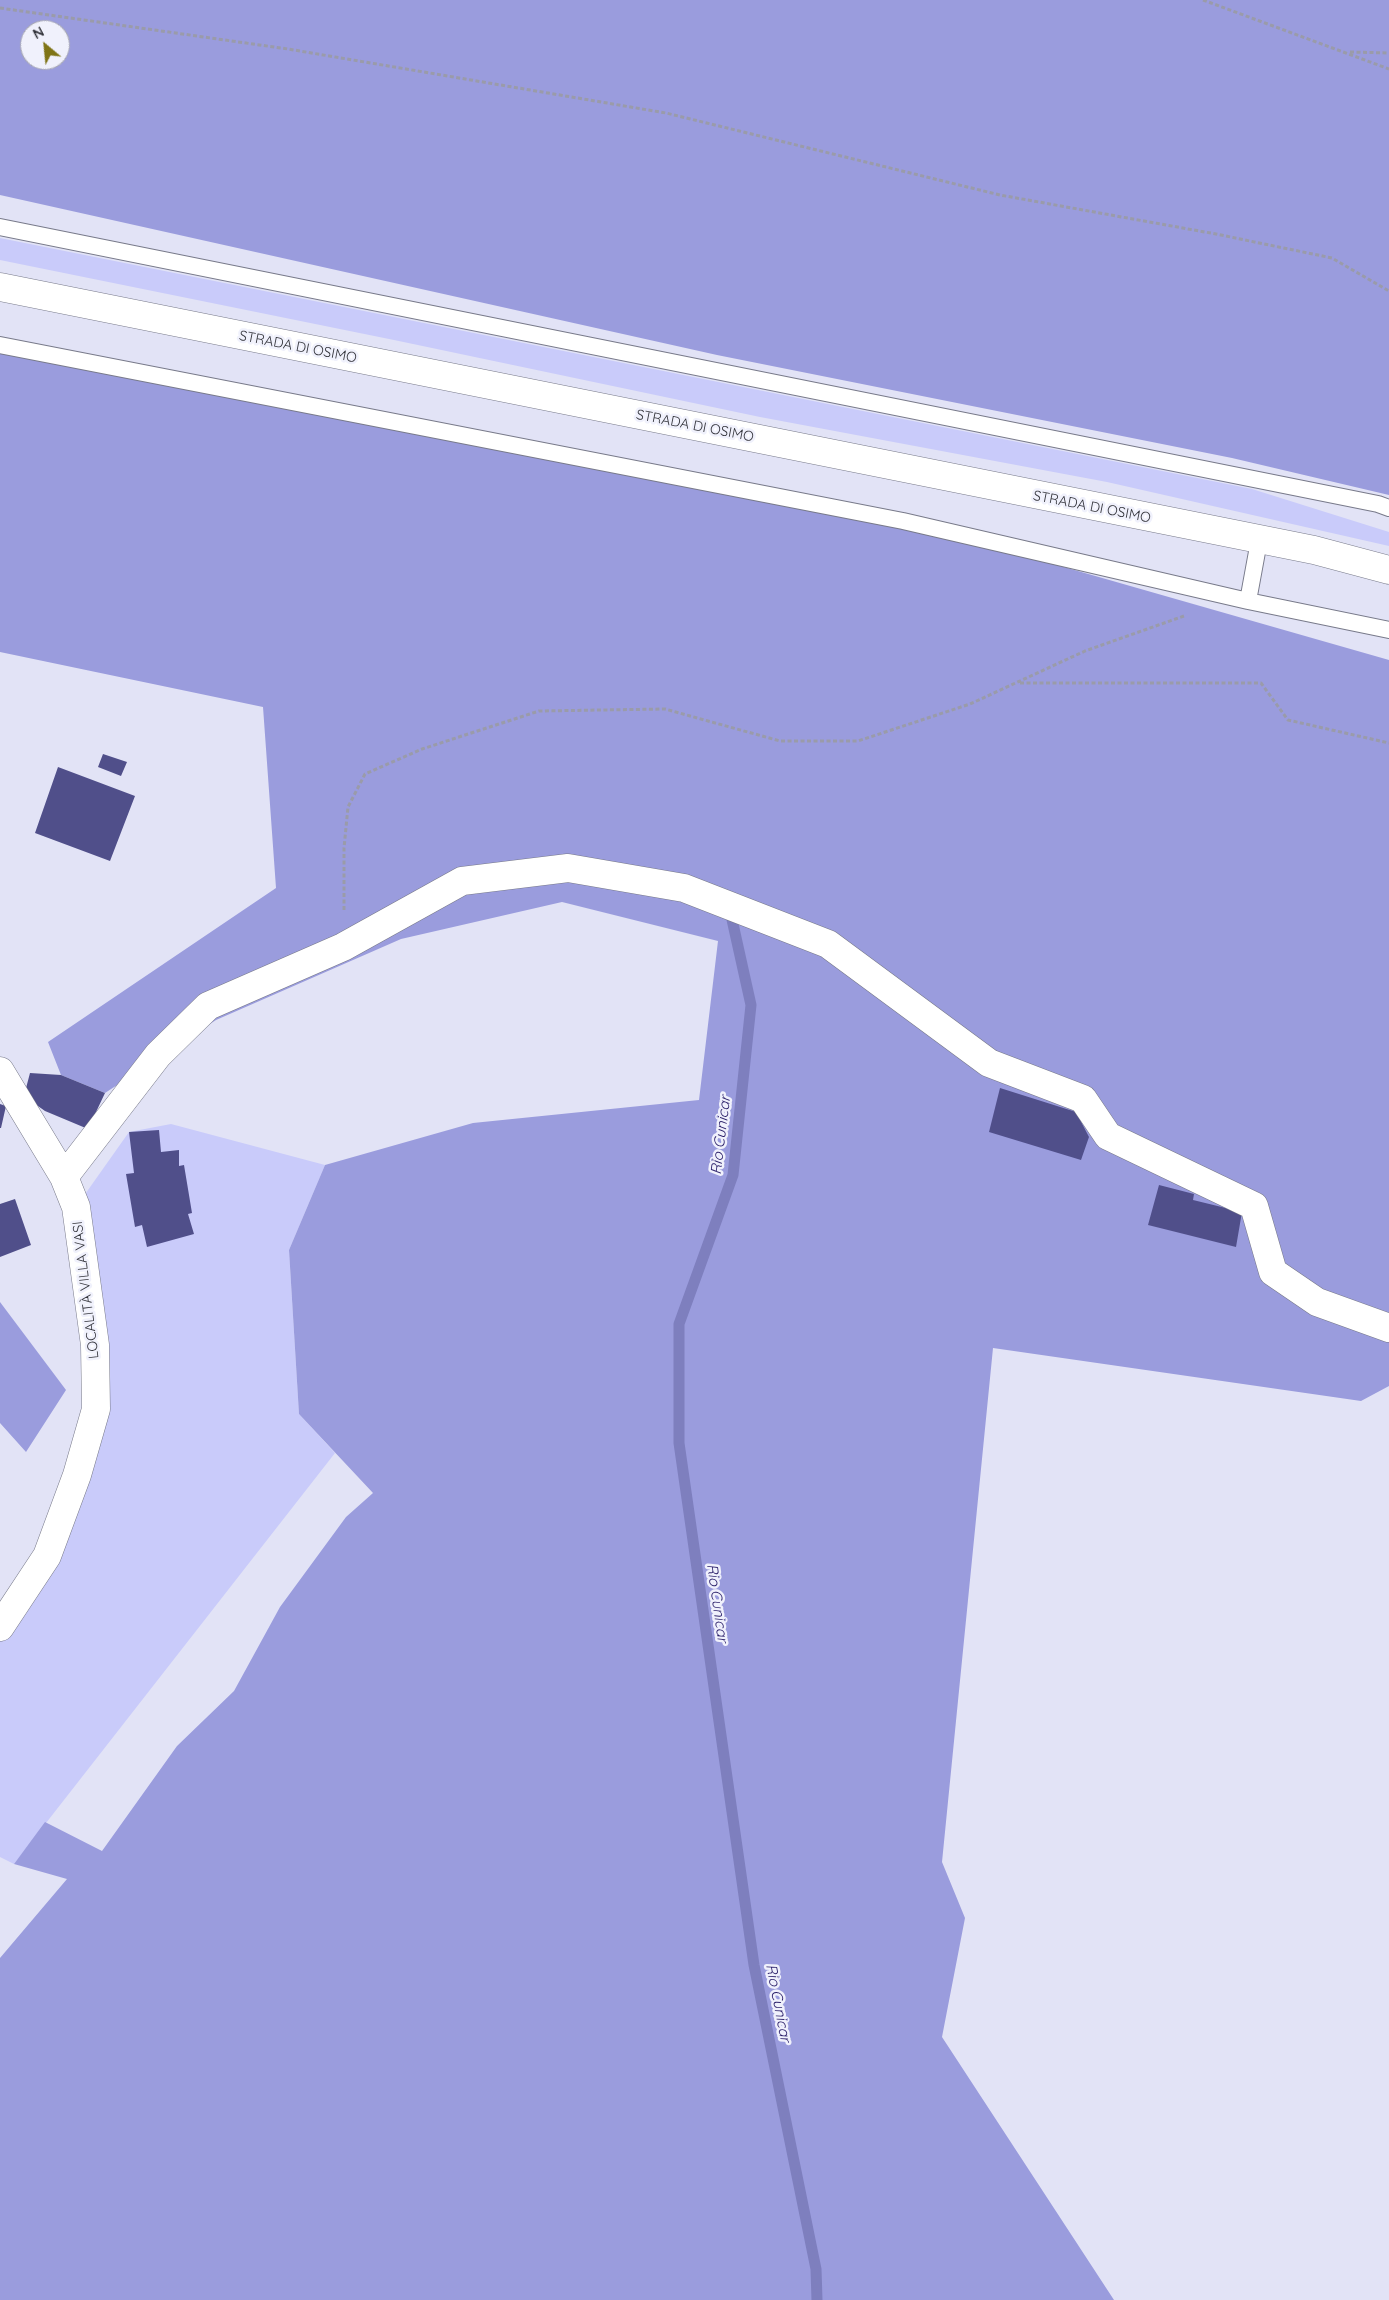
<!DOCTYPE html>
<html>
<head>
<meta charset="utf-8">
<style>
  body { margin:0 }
  #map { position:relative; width:1389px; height:2300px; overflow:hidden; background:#e2e3f6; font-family:Quicksand,sans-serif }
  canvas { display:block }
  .north { position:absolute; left:20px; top:20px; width:50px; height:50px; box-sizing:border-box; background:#f0f1fc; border:1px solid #a5a6af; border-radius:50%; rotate:332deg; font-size:14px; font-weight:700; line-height:20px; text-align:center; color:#34353c }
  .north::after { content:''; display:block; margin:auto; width:18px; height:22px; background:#7f7416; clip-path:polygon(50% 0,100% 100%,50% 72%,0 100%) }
</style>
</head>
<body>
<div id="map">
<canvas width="1389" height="2300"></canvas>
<div class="north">N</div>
</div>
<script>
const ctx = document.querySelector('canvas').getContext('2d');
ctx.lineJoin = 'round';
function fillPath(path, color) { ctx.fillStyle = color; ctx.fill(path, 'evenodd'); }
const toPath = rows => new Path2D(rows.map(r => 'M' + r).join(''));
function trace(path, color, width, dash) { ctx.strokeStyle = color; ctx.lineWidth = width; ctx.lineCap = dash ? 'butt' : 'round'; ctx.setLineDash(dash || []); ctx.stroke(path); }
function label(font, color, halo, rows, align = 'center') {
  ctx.font = font + ' Quicksand,sans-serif'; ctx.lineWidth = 5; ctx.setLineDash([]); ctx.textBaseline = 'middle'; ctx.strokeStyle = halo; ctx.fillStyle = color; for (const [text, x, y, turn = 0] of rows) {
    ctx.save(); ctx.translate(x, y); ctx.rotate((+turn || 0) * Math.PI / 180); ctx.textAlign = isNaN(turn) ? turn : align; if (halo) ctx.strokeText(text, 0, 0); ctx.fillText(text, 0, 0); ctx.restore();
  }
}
fillPath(toPath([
  [0,238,1252,489,1389,532,1389,546,1107,482,760,417,394,340,0,260],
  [171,1124,325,1165,289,1250,299,1414,335,1453,14,1864,0,1857,0,1627,47,1556,96,1409,76,1207,129,1132]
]), '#c9cbfa');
fillPath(toPath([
  [0,0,1389,0,1389,495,1232,458,717,355,0,195],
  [30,30,60,30,60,60,30,60],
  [0,345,903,521,1389,660,1389,1386,1361,1401,993,1348,942,1862,965,1918,942,2037,1114,2300,0,2300,0,1958,67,1879,14,1864,45,1822,102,1851,177,1746,234,1691,280,1607,346,1517,373,1493,299,1414,289,1250,325,1165,473,1123,699,1100,718,941,562,902,401,939,216,1020,105,1093,61,1075,48,1042,276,888,263,707,0,652],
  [0,1302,66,1390,26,1452,0,1423]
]), '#9a9cdd');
trace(toPath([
  [731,915,751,1005,733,1175,679,1324,679,1443,754,1965,816,2269,817,2300]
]), '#7e7fbe', 11);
fillPath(toPath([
  [103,754,127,762,121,776,98,767],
  [58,767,135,796,110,861,35,833],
  [30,1073,61,1075,105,1093,88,1129,45,1111,28,1099,25,1092],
  [1000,1088,1076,1112,1089,1137,1081,1160,989,1132],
  [0,1104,6,1106,1,1128,0,1128],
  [159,1130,161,1152,179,1150,179,1166,184,1165,192,1213,188,1214,194,1234,147,1247,142,1225,135,1227,126,1174,134,1173,129,1132],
  [1159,1185,1194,1194,1193,1200,1242,1212,1236,1247,1148,1225],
  [15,1199,31,1245,0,1257,0,1204]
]), '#504f8a');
const lane = toPath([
  [0,227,1378,504,1389,508],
  [0,345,903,521,1248,601,1389,630],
  [1248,601,1259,541]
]);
const street = toPath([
  [0,1071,64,1177,76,1207,95,1345,96,1409,77,1475,47,1556,0,1627],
  [64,1177,158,1055,208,1006,343,947,462,881,568,868,684,888,828,944,989,1063,1083,1099,1108,1136,1254,1206,1273,1272,1317,1302,1389,1328]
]);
const secondary = toPath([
  [0,287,1314,550,1389,570]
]);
trace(lane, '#787a8a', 18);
trace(street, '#787a8a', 29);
trace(secondary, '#787a8a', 29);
trace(toPath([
  [1203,0,1389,69],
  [0,8,288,49,666,113,1000,195,1216,234,1332,258,1389,291],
  [1350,52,1389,53],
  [1020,683,1261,683,1288,720,1389,743],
  [344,910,344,848,348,807,365,774,422,749,539,711,665,709,780,741,858,741,970,704,1085,651,1184,616]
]), '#9a9ba9', 3, [4, 2.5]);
trace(lane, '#fff', 16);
trace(street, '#fff', 28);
trace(secondary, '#fff', 28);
label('14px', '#34353c', '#f0f1fc', [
  ["STRADA DI OSIMO",298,347,11],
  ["STRADA DI OSIMO",695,426,11],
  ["STRADA DI OSIMO",1092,507,11],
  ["LOCALITÀ VILLA VASI",86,1290,-97]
]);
label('italic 15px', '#271c67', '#f0f1fc', [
  ["Rio Cunicar",721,1135,-83],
  ["Rio Cunicar",717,1603,82],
  ["Rio Cunicar",778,2003,79]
]);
</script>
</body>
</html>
